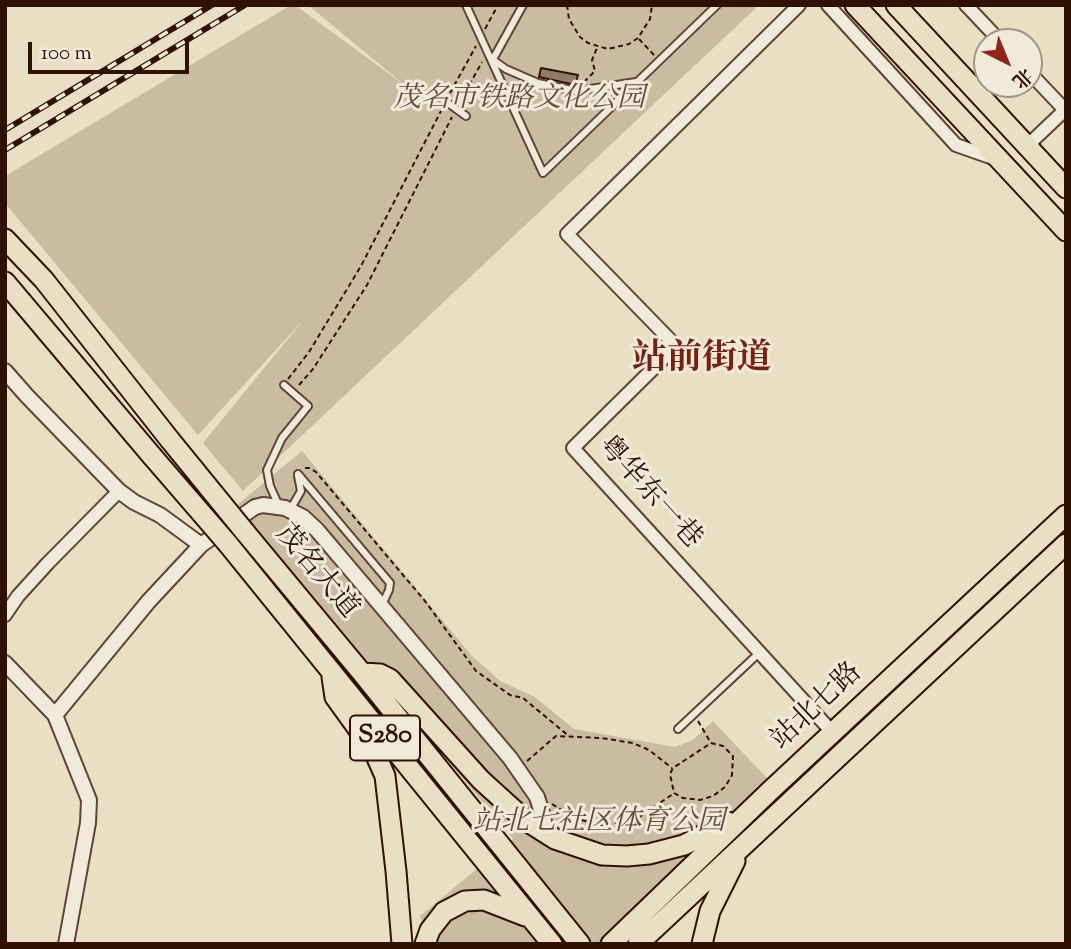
<!DOCTYPE html>
<html>
<head>
<meta charset="utf-8">
<style>
  body { margin:0 }
  #map { position:relative; width:1071px; height:949px; overflow:hidden; background:#e9dfc4; font-family:"Sorts Mill Goudy","Noto Serif SC",serif }
  canvas { display:block }
  .frame { position:absolute; inset:0; border:7px solid #2f1104; pointer-events:none }
  .north { position:absolute; left:973px; top:28px; width:70px; height:70px; box-sizing:border-box; background:#f1ead9; border:2px solid #a39384; border-radius:50%; rotate:137deg; font-size:19px; font-weight:700; line-height:28px; text-align:center; color:#2f1104 }
  .north::after { content:''; display:block; margin:auto; width:24px; height:32px; background:#8f2418; clip-path:polygon(50% 0,100% 100%,50% 72%,0 100%) }
  .scale { position:absolute; left:28px; top:42px; width:161px; height:32px; box-sizing:border-box; border:4px solid #2f1104; border-top:0; padding-left:9px; font-size:21px; line-height:24px; white-space:nowrap; color:#2f1104; -webkit-text-stroke:5px #f1ead9; paint-order:stroke }
</style>
</head>
<body>
<div id="map">
<canvas width="1071" height="949"></canvas>
<div class="frame"></div>
<div class="north">北</div>
<div class="scale">100 m</div>
</div>
<script>
const ctx = document.querySelector('canvas').getContext('2d');
ctx.lineJoin = 'round';
function fillPath(path, color) { ctx.fillStyle = color; ctx.fill(path, 'evenodd'); }
const toPath = rows => new Path2D(rows.map(r => 'M' + r).join(''));
function trace(path, color, width, dash) { ctx.strokeStyle = color; ctx.lineWidth = width; ctx.lineCap = dash ? 'butt' : 'round'; ctx.setLineDash(dash || []); ctx.stroke(path); }
function label(font, color, halo, rows, align = 'center') {
  ctx.font = font + ' "Sorts Mill Goudy","Noto Serif SC",serif'; ctx.lineWidth = 6; ctx.setLineDash([]); ctx.textBaseline = 'middle'; ctx.strokeStyle = halo; ctx.fillStyle = color; for (const [text, x, y, turn = 0] of rows) {
    ctx.save(); ctx.translate(x, y); ctx.rotate((+turn || 0) * Math.PI / 180); ctx.textAlign = isNaN(turn) ? turn : align; if (halo) ctx.strokeText(text, 0, 0); ctx.fillText(text, 0, 0); ctx.restore();
  }
}
fillPath(toPath([
  [291,5,295,5,407,87,308,5,759,5,243,491,203,443,305,318,198,435,5,203,5,176],
  [302,451,471,655,500,681,535,697,574,729,675,747,693,740,713,721,767,778,603,944,427,944,420,916,513,839,237,505]
]), '#c9bca3');
const building = toPath([
  [541,68,578,75,575,85,539,77,541,68]
]);
fillPath(building, '#907c68');
trace(building, '#2f1104', 2);
const service = toPath([
  [466,5,543,173,717,5],
  [493,60,506,69,538,83,577,91,636,82],
  [492,61,523,5],
  [437,95,466,116],
  [298,474,390,583,389,590,382,605],
  [279,506,270,486,267,470,282,438,308,406,284,385],
  [290,510,301,491,298,476],
  [678,729,759,653]
]);
const minor = toPath([
  [799,5,567,234,676,346,573,448,833,733],
  [828,5,956,145,996,159],
  [966,5,1001,42],
  [1029,72,1065,110],
  [1027,146,1066,109],
  [5,615,18,596,48,563,119,491]
]);
const tertiary = toPath([
  [5,371,27,396,119,491,134,502,160,515,201,545],
  [5,663,55,715,89,800,88,823,66,944],
  [55,715,148,602,201,545,255,507,263,505,285,508,303,517,317,530,510,758,537,797,543,816,546,834]
]);
const primary = toPath([
  [855,5,1066,231],
  [896,5,1066,188],
  [5,239,44,280,170,440],
  [5,282,152,456],
  [245,532,362,673,580,944],
  [228,544,552,944],
  [362,673,380,674,390,679,481,780,525,820,555,839,602,855,627,856,649,854,684,845,728,822],
  [332,677,335,697,374,751,385,776,396,871,402,944],
  [425,944,430,930,444,912,465,901,484,900,525,916],
  [611,944,771,790,1066,515],
  [638,944,1066,544],
  [702,944,710,911,735,861]
]);
trace(service, '#5e4434', 10);
trace(minor, '#5e4434', 16);
trace(tertiary, '#5e4434', 18);
trace(primary, '#2f1104', 23);
trace(toPath([
  [567,5,569,19,580,37,588,43,608,49,629,44,638,38,650,19,652,5],
  [485,29,498,5],
  [639,39,654,55],
  [584,82,595,71,592,60,597,48],
  [450,93,476,46],
  [461,100,482,62],
  [576,103,580,109],
  [288,379,309,352,361,266,441,111],
  [299,385,313,369,367,285,452,117],
  [305,468,309,468,316,472,425,601,476,671,510,695,523,698,570,737],
  [698,721,711,743,723,746,733,756,732,775,725,787,713,796,700,800,683,798,674,793,670,774,673,768,711,743],
  [527,761,556,736,601,738,633,743,649,750,672,768],
  [552,804,575,818,601,826,639,817,673,794]
]), '#2f1104', 2, [5, 3.5]);
trace(service, '#f1ead9', 6);
trace(minor, '#f1ead9', 12);
trace(tertiary, '#f1ead9', 14);
trace(primary, '#e9dfc4', 19);
const rail = toPath([
  [5,130,212,5],
  [5,150,245,5]
]);
trace(rail, '#2f1104', 6);
trace(rail, '#f1ead9', 3.5, [10]);
const primaryBridge = toPath([
  [170,440,245,532],
  [152,456,228,544]
]);
trace(primaryBridge, '#2f1104', 23, []);
trace(primaryBridge, '#e9dfc4', 19);
for (const [x, y, w] of [
  [385,738,70]
]) { const box = new Path2D(); box.roundRect(x - w / 2, y - 22.5, w, 45, 5); ctx.fillStyle = '#f1ead9'; ctx.fill(box); trace(box, '#2f1104', 2); }
label('bold 26px', '#2f1104', null, [
  ["S280",385,738]
]);
label('italic 28px', '#654d3c', '#f1ead9', [
  ["茂名市铁路文化公园",519,101],
  ["站北七社区体育公园",599,824]
]);
label('28px', '#2f1104', '#f1ead9', [
  ["粤华东一巷",648,494,48],
  ["茂名大道",315,573,50],
  ["站北七路",818,708,-43]
]);
label('bold 35px', '#7a1f14', '#f1ead9', [
  ["站前街道",702,362]
]);
</script>
</body>
</html>
